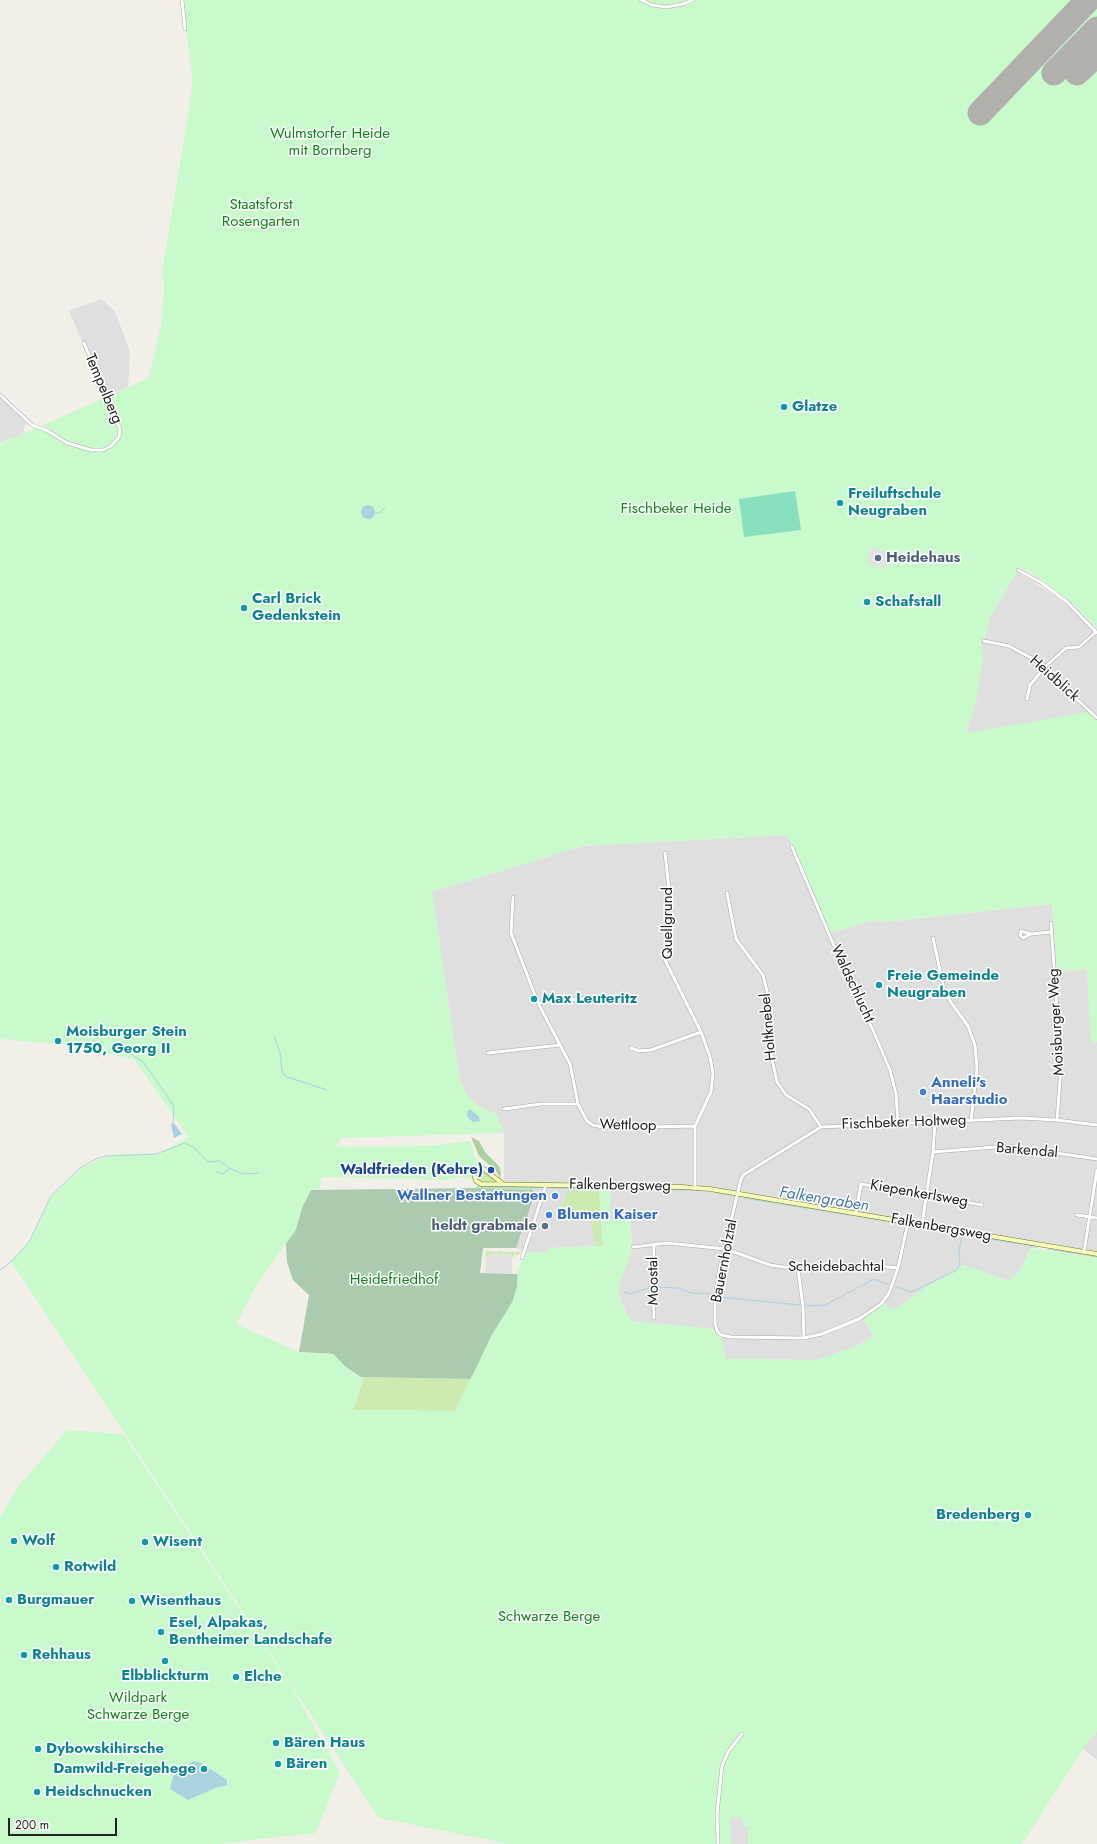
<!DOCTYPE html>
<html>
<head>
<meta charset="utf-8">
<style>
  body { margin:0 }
  #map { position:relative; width:1097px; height:1844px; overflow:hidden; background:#f2efe9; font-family:Jost,sans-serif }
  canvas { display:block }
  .scale { position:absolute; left:8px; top:1818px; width:109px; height:18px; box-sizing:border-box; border:2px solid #222; border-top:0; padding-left:5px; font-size:12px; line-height:14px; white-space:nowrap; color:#222; -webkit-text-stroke:3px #fff; paint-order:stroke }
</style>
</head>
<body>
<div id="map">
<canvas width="1097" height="1844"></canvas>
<div class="scale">200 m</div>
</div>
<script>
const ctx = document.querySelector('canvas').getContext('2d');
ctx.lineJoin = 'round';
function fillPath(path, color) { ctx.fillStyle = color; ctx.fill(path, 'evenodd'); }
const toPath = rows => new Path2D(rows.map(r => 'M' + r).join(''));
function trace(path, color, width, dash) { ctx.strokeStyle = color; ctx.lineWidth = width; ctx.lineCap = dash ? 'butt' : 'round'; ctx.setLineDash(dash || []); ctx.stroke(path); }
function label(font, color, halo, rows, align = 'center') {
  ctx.font = font + ' Jost,sans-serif'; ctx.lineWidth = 3; ctx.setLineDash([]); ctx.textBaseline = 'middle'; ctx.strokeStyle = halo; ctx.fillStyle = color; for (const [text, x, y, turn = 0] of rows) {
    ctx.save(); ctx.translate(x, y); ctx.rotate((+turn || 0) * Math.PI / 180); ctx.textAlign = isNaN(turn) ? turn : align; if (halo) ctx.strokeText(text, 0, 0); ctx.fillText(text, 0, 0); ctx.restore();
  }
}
fillPath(toPath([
  [101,299,115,311,130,352,128,387,106,396,69,311],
  [0,393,7,401,8,405,26,422,23,434,0,443],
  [1017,572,1054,595,1070,608,1097,635,1097,719,1091,715,966,734,978,694,977,690,983,660,981,641,985,637,990,617],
  [788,835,830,933,873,920,885,922,1052,904,1057,972,1087,969,1091,1042,1097,1042,1097,1252,1039,1242,1037,1248,1031,1248,1020,1271,1009,1281,963,1265,917,1293,900,1306,890,1310,885,1304,864,1318,873,1336,857,1346,817,1360,726,1359,721,1338,713,1329,631,1321,620,1300,618,1288,632,1249,630,1219,610,1219,610,1191,568,1190,560,1209,572,1210,585,1213,591,1222,595,1246,549,1248,548,1252,525,1253,516,1248,535,1194,533,1187,504,1186,504,1133,496,1114,480,1107,470,1099,460,1082,432,892,583,846],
  [1097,1731,1097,1760,1083,1749],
  [732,1817,742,1817,749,1827,748,1844,731,1844,729,1821]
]), '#e0dfdf');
fillPath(toPath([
  [483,1170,494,1180,495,1182,484,1183,478,1181,478,1172],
  [476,1186,533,1187,533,1190,476,1188],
  [568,1190,599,1191,603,1246,595,1246,591,1222,585,1213,572,1210,560,1209],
  [486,1251,520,1252,521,1252,518,1256,514,1254,514,1257,512,1257,512,1254,501,1254,501,1257,486,1257,485,1267],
  [364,1377,472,1379,456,1411,353,1410]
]), '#cdebb0');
fillPath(toPath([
  [471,1137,479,1141,485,1152,499,1166,501,1173,500,1178,496,1171,479,1156]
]), '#add19e');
fillPath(toPath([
  [476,1188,533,1190,535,1194,516,1248,483,1248,480,1273,518,1274,517,1287,513,1301,492,1335,472,1379,361,1377,344,1366,333,1354,299,1352,309,1295,293,1280,287,1262,286,1243,295,1231,303,1205,311,1190]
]), '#aacbaf');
fillPath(toPath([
  [182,0,1097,0,1097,629,1074,605,1043,580,1020,567,990,617,985,637,981,641,983,660,977,690,978,694,966,733,1088,712,1097,719,1097,1042,1091,1043,1087,969,1057,972,1052,904,884,922,873,920,830,933,788,835,583,846,432,892,460,1082,470,1099,480,1107,496,1114,504,1133,342,1138,336,1147,425,1146,471,1141,474,1156,483,1167,475,1170,473,1179,463,1177,448,1180,322,1177,320,1189,311,1190,303,1205,295,1231,259,1281,236,1324,299,1352,333,1354,350,1371,358,1377,364,1377,353,1410,455,1411,492,1335,513,1301,517,1287,518,1270,525,1253,548,1252,549,1248,603,1246,599,1191,610,1190,610,1219,630,1219,632,1249,618,1288,620,1300,631,1321,713,1329,721,1338,726,1359,817,1360,857,1346,873,1336,863,1318,885,1304,890,1310,900,1306,917,1293,963,1265,1009,1281,1020,1271,1031,1248,1097,1258,1097,1731,1083,1749,1022,1844,748,1844,749,1827,744,1826,742,1817,732,1817,731,1821,729,1822,731,1844,509,1844,379,1818,11,1261,32,1238,51,1197,82,1168,106,1157,120,1154,157,1155,189,1137,134,1059,68,1045,0,1039,0,444,149,378,162,321,164,286,162,272,192,89,192,73],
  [67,1430,123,1434,294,1691,340,1773,316,1833,215,1844,0,1844,0,1518,18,1487]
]), '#c8facc');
fillPath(toPath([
  [795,491,801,530,744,537,739,499]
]), '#88e0be');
fillPath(toPath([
  [870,548,889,552,886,568,867,564],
  [490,1253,499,1253,499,1257,501,1257,501,1254,512,1254,512,1273,509,1273,508,1270,508,1273,485,1273,486,1256,489,1256]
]), '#e2e2e2');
fillPath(toPath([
  '361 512a7 7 0 1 1 14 0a7 7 0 1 1-14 0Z',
  [470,1109,479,1117,480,1121,473,1122,468,1118,467,1113],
  [173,1122,182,1134,174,1138,171,1125],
  [194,1761,201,1763,227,1780,227,1785,215,1788,188,1800,170,1789,173,1777,177,1772]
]), '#aad3df');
trace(toPath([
  [375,513,379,513,385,507],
  [274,1036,280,1053,282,1071,285,1076,327,1090],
  [129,1052,144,1063,172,1103,174,1108,173,1122],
  [217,1172,223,1174,230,1168,242,1174,258,1173],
  [477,1187,538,1188],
  [552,1188,699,1190],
  [714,1192,729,1195],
  [744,1198,899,1223],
  [913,1226,1033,1246],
  [1048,1249,1097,1257],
  [0,1270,13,1260,29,1242,51,1196,80,1168,96,1159,106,1156,156,1154,185,1143,195,1148,208,1162,220,1161,229,1168],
  [654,1287,678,1288,691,1293,713,1294],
  [896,1287,912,1292,957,1270,960,1265,959,1250,962,1238],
  [624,1292,630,1294,652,1287],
  [719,1297,800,1305],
  [806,1306,825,1305,874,1279,890,1285]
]), '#aad3df', 1);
trace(toPath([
  [1054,73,1097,29],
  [1077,73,1097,54],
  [980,113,1088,0]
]), '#b1b0ac', 25);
const street = toPath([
  [182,0,185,29],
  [641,0,652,5,666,7,683,4,693,0],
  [0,395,32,425,48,431,67,443,91,450,103,450,111,446,119,437,120,429,84,343],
  [1018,570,1042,583,1067,602,1097,633],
  [984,641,1009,646,1035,660,1097,718],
  [1027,699,1030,685,1045,667,1066,648,1079,647,1096,632],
  [792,847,857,1000,872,1028,890,1070,896,1094,898,1124],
  [665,853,669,889,665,960,701,1032,710,1057,713,1073,711,1092,695,1126,695,1187],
  [727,893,736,939,763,975,769,999,772,1059,777,1082,786,1095,809,1109,821,1127],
  [513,897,511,933,538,1003,570,1064,578,1104,587,1121,593,1125,607,1128,695,1126],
  [1051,923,1061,1068,1057,1120],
  [1031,934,1021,931,1020,935,1023,938,1031,934,1051,932],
  [933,938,944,989,950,1001,968,1026,975,1045,977,1069,971,1121],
  [538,1003,596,997],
  [631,1048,639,1051,651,1050,701,1032],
  [488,1053,560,1045],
  [504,1109,541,1104,578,1104],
  [933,1152,1008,1146,1097,1159],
  [856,1212,861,1184,982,1205],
  [1077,1215,1097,1218],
  [908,1222,898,1268,889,1293,881,1304,859,1319,822,1334,804,1338,731,1337,721,1335,717,1331,715,1323,715,1298,719,1272,741,1179,743,1175,821,1127,1021,1118,1057,1120,1097,1125],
  [922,1224,933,1152,935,1123],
  [654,1245,653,1287,654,1318],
  [633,1247,667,1243,726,1249,770,1265,798,1269,838,1265,868,1265,898,1268],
  [1084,1252,1097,1170],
  [522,1258,546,1185],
  [798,1269,803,1307,804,1338],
  [718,1844,717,1814,722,1766,728,1752,742,1734]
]);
const secondary = toPath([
  [503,1184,484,1169,478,1170,474,1174,476,1181,481,1184,682,1187,710,1189,1097,1254]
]);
trace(street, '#a9a9a9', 4);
trace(secondary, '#707d05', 5);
trace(street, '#fff', 3);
trace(secondary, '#f7fabf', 4);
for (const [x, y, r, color] of [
  [784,407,4,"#0f9aa8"],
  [840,503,4,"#0f9aa8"],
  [878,558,4,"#5c6f8a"],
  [867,602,4,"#0f9aa8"],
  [244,608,4,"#0f9aa8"],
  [879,985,4,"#0f9aa8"],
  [534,999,4,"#0f9aa8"],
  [58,1041,4,"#0f9aa8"],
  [923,1092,4,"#3f7fe0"],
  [491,1170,4,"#1a4fb4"],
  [555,1196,4,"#3f7fe0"],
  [549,1215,4,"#3f7fe0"],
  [545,1226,4,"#5c6f8a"],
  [1028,1515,4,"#0f9aa8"],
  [14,1541,4,"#0f9aa8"],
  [145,1542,4,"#0f9aa8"],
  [56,1567,4,"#0f9aa8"],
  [9,1600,4,"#0f9aa8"],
  [132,1601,4,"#0f9aa8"],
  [161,1632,4,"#0f9aa8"],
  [24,1655,4,"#0f9aa8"],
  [165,1661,4,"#0f9aa8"],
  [236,1677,4,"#0f9aa8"],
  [276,1743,4,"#0f9aa8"],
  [38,1749,4,"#0f9aa8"],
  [278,1764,4,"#0f9aa8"],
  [204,1769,4,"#0f9aa8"],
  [37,1792,4,"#0f9aa8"]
]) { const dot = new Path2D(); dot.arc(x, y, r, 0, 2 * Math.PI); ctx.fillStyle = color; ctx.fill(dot); trace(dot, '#fff', 1.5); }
label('15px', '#0c8416', '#fff', [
  ["Wulmstorfer Heide",330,134],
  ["mit Bornberg",330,151],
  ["Staatsforst",261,205],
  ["Rosengarten",261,222],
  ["Fischbeker Heide",676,509],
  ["Heidefriedhof",394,1280],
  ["Schwarze Berge",549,1617],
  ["Wildpark",138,1698],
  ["Schwarze Berge",138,1715]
]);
label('15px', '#222', '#fff', [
  ["Tempelberg",103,389,67],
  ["Heidblick",1054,679,42],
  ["Quellgrund",668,923,-90],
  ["Waldschlucht",852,984,65],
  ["Moisburger Weg",1057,1022,-93],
  ["Holtknebel",769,1027,-95],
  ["Fischbeker Holtweg",904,1123,-2],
  ["Wettloop",628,1126,1],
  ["Barkendal",1027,1151,5],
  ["Falkenbergsweg",620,1186,1],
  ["Kiepenkerlsweg",919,1194,10],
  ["Falkenbergsweg",941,1228,10],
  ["Bauernholztal",725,1261,-79],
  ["Scheidebachtal",836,1267],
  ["Moostal",654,1281,-91]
]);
label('bold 15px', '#0d838f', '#fff', [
  ["Glatze",792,407],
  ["Freiluftschule",848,494],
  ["Neugraben",848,511],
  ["Carl Brick",252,599],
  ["Gedenkstein",252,616],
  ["Schafstall",875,602],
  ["Freie Gemeinde",887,976],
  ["Neugraben",887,993],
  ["Max Leuteritz",542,999],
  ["Moisburger Stein",66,1032],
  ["1750, Georg II",66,1049],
  ["Bredenberg",1020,1515,"right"],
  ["Wolf",22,1541],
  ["Wisent",153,1542],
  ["Rotwild",64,1567],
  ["Burgmauer",17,1600],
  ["Wisenthaus",140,1601],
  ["Esel, Alpakas,",169,1623],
  ["Bentheimer Landschafe",169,1640],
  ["Rehhaus",32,1655],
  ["Elbblickturm",165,1676,"center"],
  ["Elche",244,1677],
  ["Bären Haus",284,1743],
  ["Dybowskihirsche",46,1749],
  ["Bären",286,1764],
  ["Damwild-Freigehege",196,1769,"right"],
  ["Heidschnucken",45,1792]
], 'left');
label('bold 15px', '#4e5e75', '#fff', [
  ["Heidehaus",886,558],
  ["heldt grabmale",537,1226,"right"]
], 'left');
label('bold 15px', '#366cbe', '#fff', [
  ["Anneli's",931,1083],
  ["Haarstudio",931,1100],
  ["Wallner Bestattungen",547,1196,"right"],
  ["Blumen Kaiser",557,1215]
], 'left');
label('bold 15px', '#164399', '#fff', [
  ["Waldfrieden (Kehre)",483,1170]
], 'right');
label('italic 16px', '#4a7aab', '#fff', [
  ["Falkengraben",824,1200,9]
]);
</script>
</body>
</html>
